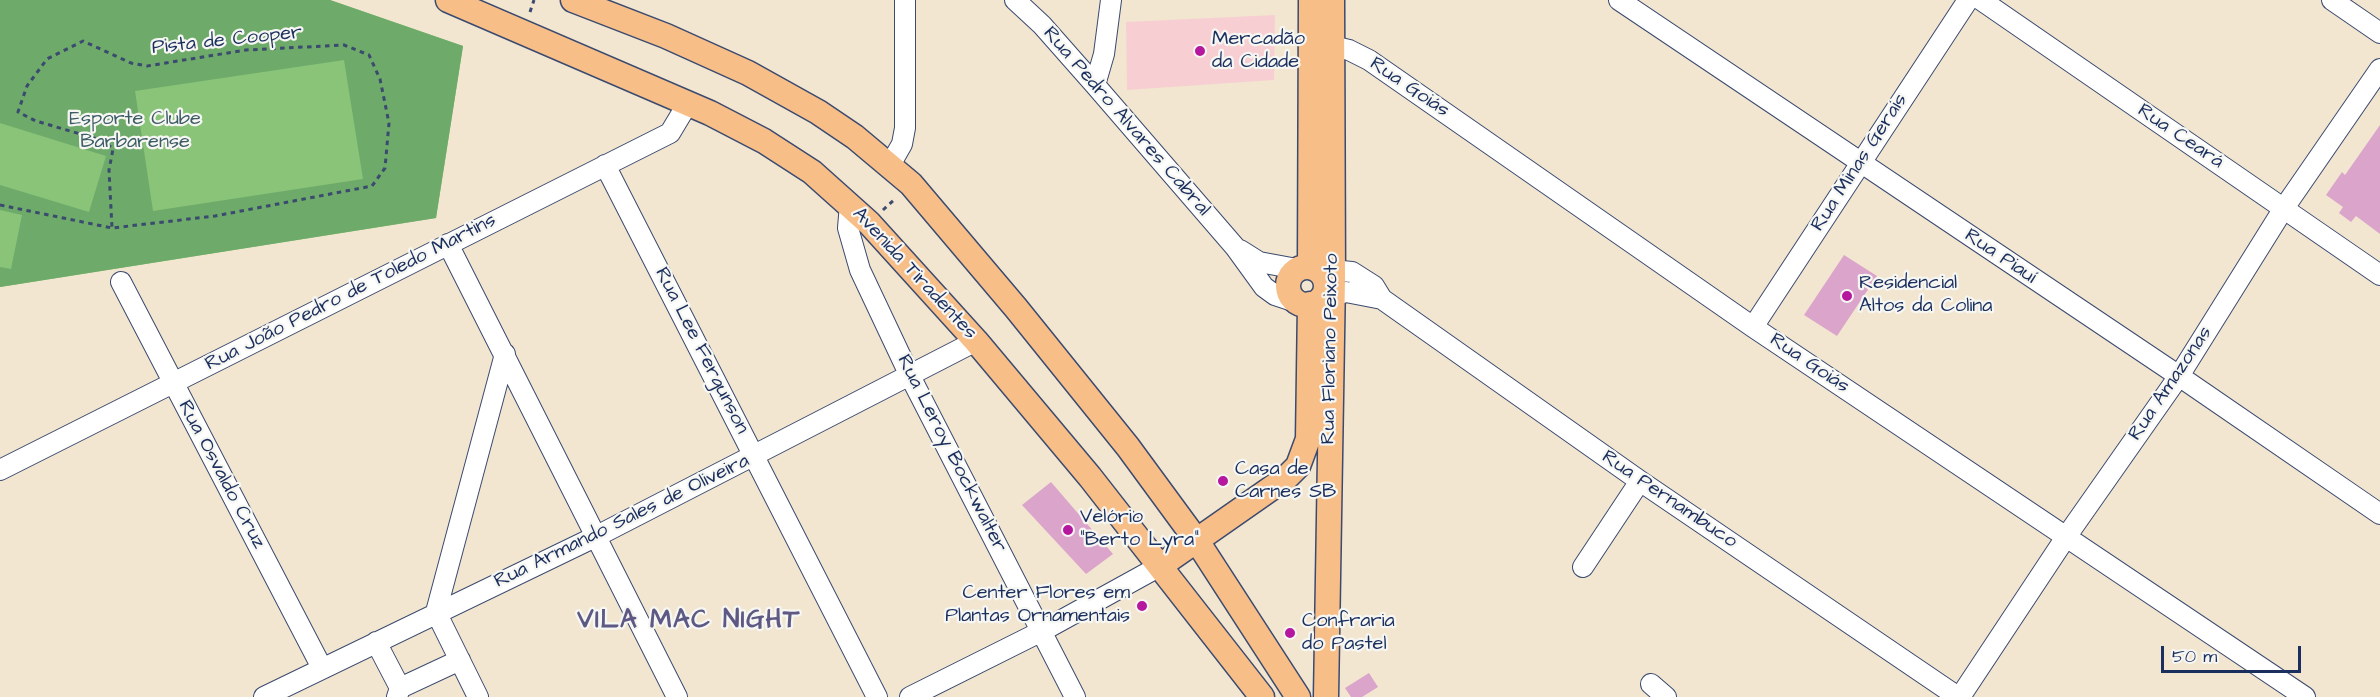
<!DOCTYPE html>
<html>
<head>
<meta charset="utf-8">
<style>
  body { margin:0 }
  #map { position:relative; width:2380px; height:697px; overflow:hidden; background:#f2e6d0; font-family:"Architects Daughter",sans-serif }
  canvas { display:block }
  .scale { position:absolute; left:2161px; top:646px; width:140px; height:27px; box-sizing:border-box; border:3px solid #1b2f5e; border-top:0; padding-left:8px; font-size:18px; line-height:21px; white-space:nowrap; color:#1b2f5e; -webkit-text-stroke:4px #f6f6f2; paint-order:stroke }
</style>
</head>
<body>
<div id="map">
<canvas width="2380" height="697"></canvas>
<div class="scale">50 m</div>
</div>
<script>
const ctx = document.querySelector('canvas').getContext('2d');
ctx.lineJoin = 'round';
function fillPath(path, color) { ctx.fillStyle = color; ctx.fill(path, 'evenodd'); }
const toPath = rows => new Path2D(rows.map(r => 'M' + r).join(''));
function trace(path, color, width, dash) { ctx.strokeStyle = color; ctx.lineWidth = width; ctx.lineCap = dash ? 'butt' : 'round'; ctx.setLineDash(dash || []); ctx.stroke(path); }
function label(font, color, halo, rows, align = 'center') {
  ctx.font = font + ' "Architects Daughter",sans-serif'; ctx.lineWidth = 4.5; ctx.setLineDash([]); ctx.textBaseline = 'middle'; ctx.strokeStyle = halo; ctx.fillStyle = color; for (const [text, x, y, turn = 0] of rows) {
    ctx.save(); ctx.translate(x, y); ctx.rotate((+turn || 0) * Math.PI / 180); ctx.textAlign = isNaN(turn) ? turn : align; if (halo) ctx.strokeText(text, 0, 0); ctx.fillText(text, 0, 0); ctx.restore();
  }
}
fillPath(toPath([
  [1275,15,1274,80,1127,90,1126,22]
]), '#f7cfd3');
fillPath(toPath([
  [0,0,330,0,463,46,436,218,0,287]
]), '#89c479');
fillPath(toPath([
  [0,0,330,0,463,46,436,218,0,287,0,267,11,269,22,215,0,210,0,185,89,212,106,156,0,123],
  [344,60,363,179,153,211,135,91]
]), '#6eaa69');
fillPath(toPath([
  [2380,125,2380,234,2356,216,2351,222,2339,213,2343,207,2326,195,2342,172,2345,175],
  [1844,255,1877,276,1837,336,1804,315],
  [1051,482,1113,554,1086,574,1022,505],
  [1369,673,1378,687,1362,697,1351,697,1345,688]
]), '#dba4cb');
const minor = toPath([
  [1015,0,1042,25,1095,85,1235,247,1264,287,1275,295,1296,302],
  [1619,0,2179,376,2380,514],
  [1981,0,2380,275],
  [2332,0,2380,33],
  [1319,46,1332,46,1349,50,1369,60,1753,327,2305,697],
  [1095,85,1104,54,1111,0],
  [605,165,877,697],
  [890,165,902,144,905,128,905,0],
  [850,204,848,228,860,270,910,376,1075,697],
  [448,244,677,697],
  [1240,250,1259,262,1297,269],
  [1320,269,1352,272,1374,286,1382,299,1640,481,1958,697],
  [121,282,322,668],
  [1320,300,1346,292,1382,299],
  [1753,327,1968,0],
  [0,470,670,133,688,103],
  [1583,567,1640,481],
  [376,642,400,688,397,697],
  [1651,684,1666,697],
  [400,688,460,660],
  [264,697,597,536,976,341],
  [478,697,436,612,505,354],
  [910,697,1042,631,1160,566],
  [1960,697,2066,537,2179,376,2284,208,2380,69]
]);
const major = toPath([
  [448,0,710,113,764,141,812,172,869,223,976,341,1090,477,1262,697],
  [573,0,666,36,748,73,818,112,855,137,911,184,1016,308,1128,447,1197,541,1298,697],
  [1310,266,1311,0],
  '1288 286a19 19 0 1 1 38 0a19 19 0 1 1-38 0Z',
  [1160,566,1286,478,1298,466,1308,439,1310,304],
  [1326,697,1333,278,1332,0]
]);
trace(minor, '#3b4a6f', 22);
trace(major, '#3b4a6f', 27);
trace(toPath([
  [530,12,534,0],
  [0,205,112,228,215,216,372,186,385,168,389,123,380,79,369,55,344,45,246,50,147,66,131,63,83,41,47,59,27,86,18,112,36,121,104,141,113,149,109,170,112,228],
  [883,210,896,198]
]), '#3b4a6f', 3, [4.5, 4.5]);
trace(minor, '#fff', 20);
trace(major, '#f7be88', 24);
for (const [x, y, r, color] of [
  [1200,51,6,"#b5179e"],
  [1847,296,6,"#b5179e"],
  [1223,481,6,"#b5179e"],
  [1068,530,6,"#b5179e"],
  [1142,606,6,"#b5179e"],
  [1290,633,6,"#b5179e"]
]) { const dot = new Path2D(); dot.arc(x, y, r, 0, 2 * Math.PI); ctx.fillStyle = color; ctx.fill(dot); trace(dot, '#f6f6f2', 2); }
label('20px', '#1b2f5e', '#f6f6f2', [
  ["Mercadão",1212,40],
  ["da Cidade",1212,63],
  ["Residencial",1859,284],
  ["Altos da Colina",1859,307],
  ["Casa de",1235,470],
  ["Carnes SB",1235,493],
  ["Velório",1080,518],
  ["\"Berto Lyra\"",1080,541],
  ["Center Flores em",1130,594,"right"],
  ["Plantas Ornamentais",1130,617,"right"],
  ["Confraria",1302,622],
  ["do Pastel",1302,645]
], 'left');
label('20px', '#1b2f5e', '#f6f6f2', [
  ["Pista de Cooper",227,41,-6],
  ["Rua Goiás",1409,88,34],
  ["Rua Pedro Alvares Cabral",1126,122,49],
  ["Rua Ceará",2180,137,34],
  ["Rua Minas Gerais",1860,163,-57],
  ["Rua Piauí",2000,257,34],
  ["Avenida Tiradentes",914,274,47],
  ["Rua João Pedro de Toledo Martins",351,293,-27],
  ["Rua Floriano Peixoto",1331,349,-89],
  ["Rua Lee Fergunson",701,351,63],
  ["Rua Goiás",1809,364,34],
  ["Rua Amazonas",2171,384,-56],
  ["Rua Leroy Bockwalter",951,454,63],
  ["Rua Osvaldo Cruz",221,475,62],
  ["Rua Pernambuco",1669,500,34],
  ["Rua Armando Sales de Oliveira",622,522,-26]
]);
label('20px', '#3c5c66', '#f6f6f2', [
  ["Esporte Clube",135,120],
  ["Barbarense",135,143]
]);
ctx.letterSpacing = '1.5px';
label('bold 26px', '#5e5884', '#f6f6f2', [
  ["VILA MAC NIGHT",689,622]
]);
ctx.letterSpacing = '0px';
</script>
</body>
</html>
